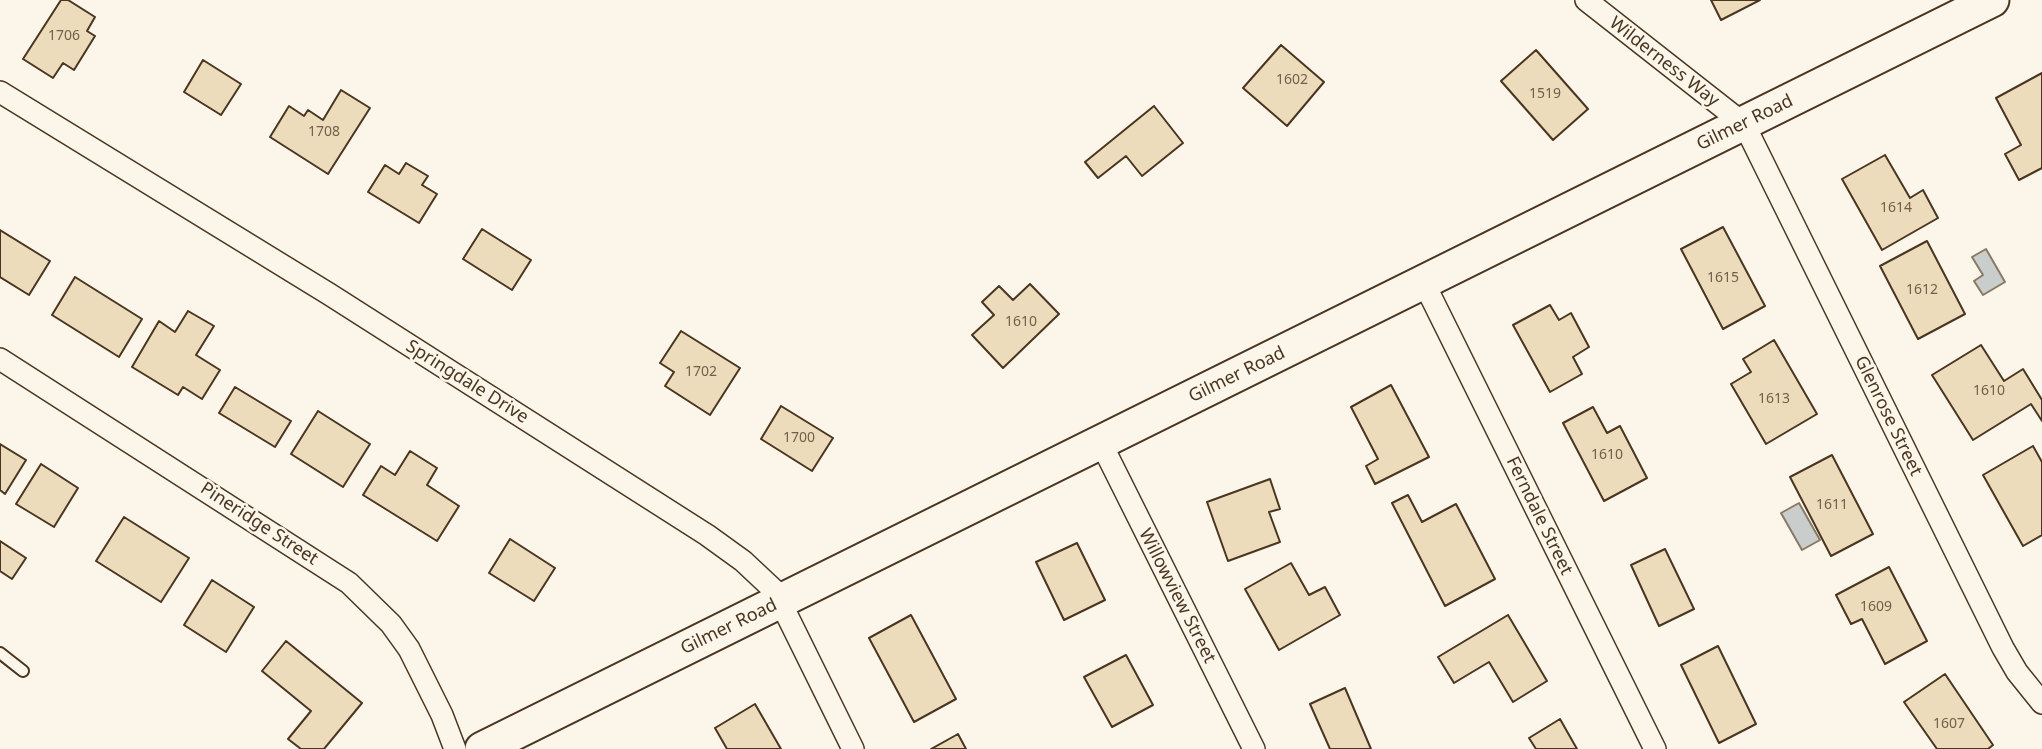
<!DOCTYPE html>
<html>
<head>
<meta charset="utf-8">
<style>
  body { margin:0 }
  canvas { display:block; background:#fbf6e9 }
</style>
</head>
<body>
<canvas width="2042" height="749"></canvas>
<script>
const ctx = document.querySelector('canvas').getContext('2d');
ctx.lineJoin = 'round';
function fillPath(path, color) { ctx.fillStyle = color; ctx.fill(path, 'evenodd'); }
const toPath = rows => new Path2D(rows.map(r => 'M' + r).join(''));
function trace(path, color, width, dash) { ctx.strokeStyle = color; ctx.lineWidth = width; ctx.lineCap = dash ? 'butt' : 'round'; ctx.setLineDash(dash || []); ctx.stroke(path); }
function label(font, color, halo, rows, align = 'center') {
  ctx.font = font + ' "Noto Sans",sans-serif'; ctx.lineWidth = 5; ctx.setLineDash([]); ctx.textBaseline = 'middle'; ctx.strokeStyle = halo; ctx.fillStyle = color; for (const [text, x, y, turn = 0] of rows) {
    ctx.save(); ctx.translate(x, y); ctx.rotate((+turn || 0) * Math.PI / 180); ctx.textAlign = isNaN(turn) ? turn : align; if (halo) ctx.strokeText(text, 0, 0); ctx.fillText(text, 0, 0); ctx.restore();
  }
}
const water = toPath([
  [1986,249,2005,282,1983,295,1974,281,1983,275,1972,257,1986,249],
  [1799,503,1820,540,1802,550,1781,513,1799,503]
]);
fillPath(water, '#c9cecd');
trace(water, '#887966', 2);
const building = toPath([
  [61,0,68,0,95,17,87,31,95,36,74,70,63,63,53,78,23,59,61,0],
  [1711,0,1760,0,1721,20,1711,0],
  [1281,45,1324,82,1287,126,1243,88,1281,45],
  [1536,50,1588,109,1553,140,1501,81,1536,50],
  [203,60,241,84,221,115,184,92,203,60],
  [2042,73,2042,168,2019,180,2005,154,2021,145,1996,98,2042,73],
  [341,90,370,108,328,174,270,137,289,106,304,116,308,110,323,120,341,90],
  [1154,106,1183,143,1142,176,1126,156,1098,178,1085,162,1154,106],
  [1885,155,1910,198,1923,190,1938,218,1882,250,1842,179,1885,155],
  [406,163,428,176,422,185,437,194,419,223,368,192,385,165,399,174,406,163],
  [1723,227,1765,306,1723,329,1681,249,1723,227],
  [482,229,531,260,512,290,463,259,482,229],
  [0,230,50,261,29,295,0,277,0,230],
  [1927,241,1965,314,1918,339,1880,266,1927,241],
  [75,277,142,319,119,357,52,315,75,277],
  [1030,284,1059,314,1003,368,972,335,994,315,982,302,999,286,1013,300,1030,284],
  [1550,305,1559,320,1571,313,1589,347,1573,357,1582,374,1550,392,1513,325,1550,305],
  [188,311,214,326,196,355,220,370,202,399,183,387,178,395,132,367,159,321,175,332,188,311],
  [681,331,740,368,710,415,665,386,674,372,660,363,681,331],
  [1774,340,1817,414,1766,444,1731,384,1751,372,1743,359,1774,340],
  [1981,345,2004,381,2023,369,2042,400,2042,421,2031,404,1973,440,1932,375,1981,345],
  [1391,385,1429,457,1375,484,1366,466,1378,459,1351,407,1391,385],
  [235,387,291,421,275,447,219,413,235,387],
  [781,406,833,438,812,471,761,439,781,406],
  [1593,407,1607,433,1620,426,1647,478,1604,501,1563,423,1593,407],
  [318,411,370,444,343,487,291,454,318,411],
  [0,444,26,460,5,494,0,490,0,444],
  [2033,446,2042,462,2042,535,2023,546,1983,475,2033,446],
  [410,451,437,468,427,485,459,506,437,541,363,495,381,466,395,475,410,451],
  [1832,455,1873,534,1831,556,1790,477,1832,455],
  [41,464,78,488,54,527,16,504,41,464],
  [1270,479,1280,509,1269,512,1280,542,1228,561,1207,502,1270,479],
  [1408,495,1422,522,1456,504,1495,579,1445,606,1392,503,1408,495],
  [124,517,189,558,161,602,96,561,124,517],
  [510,539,555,568,534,601,489,573,510,539],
  [0,541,26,558,12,579,0,571,0,541],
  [1077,543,1105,600,1064,620,1036,562,1077,543],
  [1665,549,1694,609,1659,626,1631,565,1665,549],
  [1291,563,1309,595,1325,587,1340,615,1279,650,1245,589,1291,563],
  [1889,567,1927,641,1885,664,1862,619,1851,624,1836,595,1889,567],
  [212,580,254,607,226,652,184,625,212,580],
  [911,615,956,699,914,722,869,638,911,615],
  [1508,615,1547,681,1513,702,1489,662,1454,683,1438,657,1508,615],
  [286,641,362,703,324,749,301,749,288,739,311,711,262,671,286,641],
  [1718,646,1756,724,1719,743,1681,665,1718,646],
  [1126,655,1153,705,1112,727,1084,677,1126,655],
  [1945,674,1993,745,1988,749,1937,749,1904,702,1945,674],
  [1345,688,1371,749,1330,749,1310,704,1345,688],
  [755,704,781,749,727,749,715,728,755,704],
  [1560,719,1577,749,1536,749,1529,738,1560,719],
  [958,734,966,749,931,749,958,734]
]);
fillPath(building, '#ecdcbc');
trace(building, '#4a3520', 2);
const lane = toPath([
  [0,653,23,671]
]);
const street = toPath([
  [1586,0,1744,124,2003,648,2017,672,2042,703],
  [0,92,329,294,707,535,743,561,775,591,853,749],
  [1424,283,1655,749],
  [0,359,349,583,391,624,409,649,442,715,455,749],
  [1101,443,1254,749]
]);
const primary = toPath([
  [482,749,1992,0]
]);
trace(lane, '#4a3520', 14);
trace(street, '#4a3520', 24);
trace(primary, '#4a3520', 37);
trace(lane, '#fbf6e9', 10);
trace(street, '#fbf6e9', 21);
trace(primary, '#fbf6e9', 33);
label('14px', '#725f47', null, [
  ["1706",64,36],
  ["1602",1292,80],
  ["1519",1545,94],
  ["1708",324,132],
  ["1614",1896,208],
  ["1615",1723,278],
  ["1612",1922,290],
  ["1610",1021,322],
  ["1702",701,372],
  ["1610",1989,391],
  ["1613",1774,399],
  ["1700",799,438],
  ["1610",1607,455],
  ["1611",1832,505],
  ["1609",1876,607],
  ["1607",1949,724]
]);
label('18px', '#4a3520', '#fbf6e9', [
  ["Wilderness Way",1664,62,38],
  ["Gilmer Road",1745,123,-26],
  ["Gilmer Road",1237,375,-26],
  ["Springdale Drive",467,382,32],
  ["Glenrose Street",1888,416,64],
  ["Ferndale Street",1539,516,64],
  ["Pineridge Street",259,524,33],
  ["Willowview Street",1177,596,63],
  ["Gilmer Road",729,627,-26]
]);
</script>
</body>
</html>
